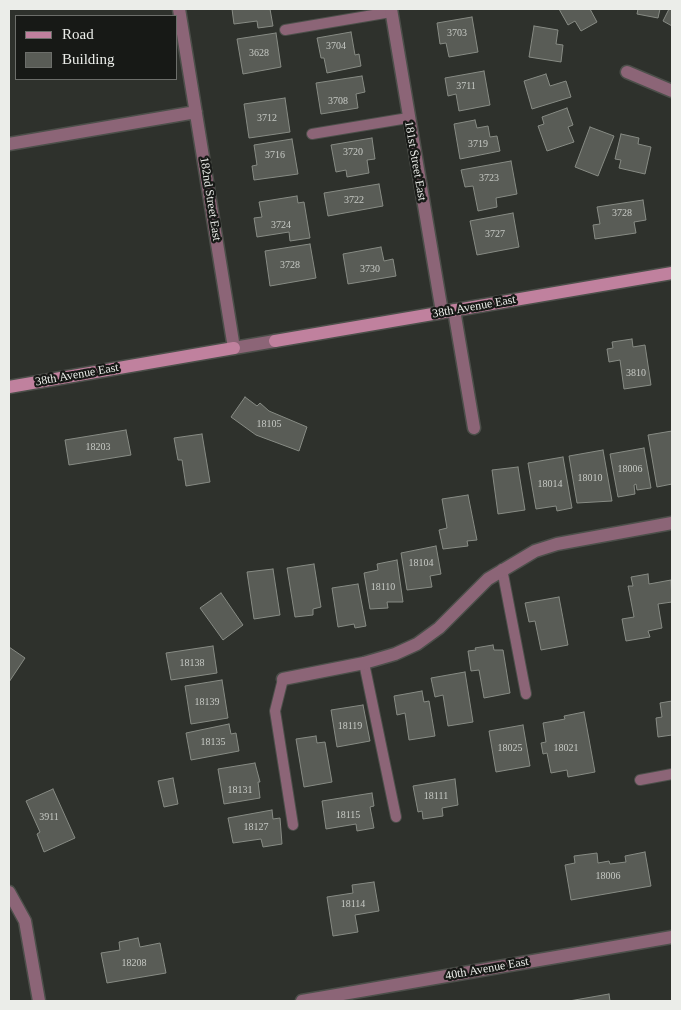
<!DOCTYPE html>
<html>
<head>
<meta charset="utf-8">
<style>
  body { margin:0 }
  #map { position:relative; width:681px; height:1010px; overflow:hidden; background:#2e312c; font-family:Georgia,serif }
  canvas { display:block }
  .frame { position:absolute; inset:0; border:10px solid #ebede9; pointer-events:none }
  .legend { position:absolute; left:15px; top:15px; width:162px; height:65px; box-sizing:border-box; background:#171916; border:1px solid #6c6e6a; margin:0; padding:6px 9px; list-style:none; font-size:15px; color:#ebede9 }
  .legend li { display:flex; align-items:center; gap:10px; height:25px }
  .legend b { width:25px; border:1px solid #6c6e6a }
</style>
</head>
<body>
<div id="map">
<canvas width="681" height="1010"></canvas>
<div class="frame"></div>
<ul class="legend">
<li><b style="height:6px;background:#c0819e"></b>Road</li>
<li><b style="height:14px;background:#595c56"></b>Building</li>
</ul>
</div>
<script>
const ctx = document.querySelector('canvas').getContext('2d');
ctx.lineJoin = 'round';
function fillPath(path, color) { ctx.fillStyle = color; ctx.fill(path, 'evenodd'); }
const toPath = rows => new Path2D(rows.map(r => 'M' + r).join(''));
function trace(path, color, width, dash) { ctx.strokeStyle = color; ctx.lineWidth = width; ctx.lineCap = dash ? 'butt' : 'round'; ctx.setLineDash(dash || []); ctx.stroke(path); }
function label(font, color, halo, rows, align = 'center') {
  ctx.font = font + ' Georgia,serif'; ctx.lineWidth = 4.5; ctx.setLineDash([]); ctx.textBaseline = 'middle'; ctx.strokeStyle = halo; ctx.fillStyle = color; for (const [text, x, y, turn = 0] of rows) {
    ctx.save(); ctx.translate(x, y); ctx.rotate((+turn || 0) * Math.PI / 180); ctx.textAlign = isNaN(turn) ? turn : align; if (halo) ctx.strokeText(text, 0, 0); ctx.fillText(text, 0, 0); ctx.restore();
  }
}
const building = toPath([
  [232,9,270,9,273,26,258,28,257,21,234,24,232,9],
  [559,9,590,9,597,22,581,31,575,21,568,25,559,9],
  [638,9,660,9,658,18,637,14,638,9],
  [669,9,672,9,672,26,663,21,669,9],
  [472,17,478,52,449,57,446,43,440,44,437,23,472,17],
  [534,26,558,30,556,44,563,45,561,62,529,57,534,26],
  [351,32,355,55,359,54,361,66,327,73,324,58,321,58,317,38,351,32],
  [276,33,281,67,243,74,237,39,276,33],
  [484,71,490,105,459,111,456,94,448,96,445,78,484,71],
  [546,74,550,86,566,81,571,97,532,109,524,81,546,74],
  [362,76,365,92,356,94,358,108,321,114,316,83,362,76],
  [285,98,290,132,249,138,244,104,285,98],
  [567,108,573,125,568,127,574,142,547,151,538,126,544,124,542,117,567,108],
  [475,120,477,128,488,126,490,137,497,136,500,151,460,159,454,124,475,120],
  [590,127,614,136,598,176,575,167,590,127],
  [621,134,639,138,638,144,651,147,645,174,619,168,621,160,615,159,621,134],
  [372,138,375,159,367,160,369,173,347,177,346,170,336,172,331,145,372,138],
  [292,139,298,174,254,180,252,166,257,165,254,145,292,139],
  [511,161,517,194,496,198,497,207,478,211,473,186,465,187,461,170,511,161],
  [379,184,383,206,328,216,324,193,379,184],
  [297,196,298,203,304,202,310,238,290,241,289,232,257,237,254,218,262,217,259,202,297,196],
  [643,200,646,220,634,222,636,233,595,239,593,225,600,224,597,207,643,200],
  [513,213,519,247,477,255,470,221,513,213],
  [310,244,316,278,270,286,265,251,310,244],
  [381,247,384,261,393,259,396,276,348,284,343,254,381,247],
  [632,339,633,347,645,345,651,385,624,389,620,360,609,362,607,349,613,348,612,342,632,339],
  [245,397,257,406,260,403,269,411,307,427,299,451,256,435,231,417,245,397],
  [126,430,131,455,69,465,65,440,126,430],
  [672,431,672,484,657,487,648,435,672,431],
  [202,434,210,482,186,486,182,460,178,460,174,438,202,434],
  [644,448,651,488,637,490,636,484,634,485,635,494,618,497,610,454,644,448],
  [603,450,612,501,577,503,569,456,603,450],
  [563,457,572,508,557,511,556,506,536,509,528,463,563,457],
  [518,467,525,510,498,514,492,470,518,467],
  [468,495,477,540,467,541,468,546,443,549,439,530,447,528,442,499,468,495],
  [436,546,441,574,430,576,432,587,407,590,401,553,436,546],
  [397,560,403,602,387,602,388,608,370,609,364,573,378,570,377,564,397,560],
  [314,564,321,607,313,609,313,615,295,617,287,568,314,564],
  [273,569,280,615,254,619,247,572,273,569],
  [648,574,649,584,671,580,672,602,658,604,662,628,648,631,650,637,626,641,622,619,634,617,628,586,633,586,631,577,648,574],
  [358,584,366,626,355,628,354,624,338,627,332,588,358,584],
  [221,593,243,625,223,640,200,608,221,593],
  [559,597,568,645,541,650,535,621,529,622,525,603,559,597],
  [493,645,494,650,503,650,510,693,484,698,479,670,471,671,468,651,476,650,475,648,493,645],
  [213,646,217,673,171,680,166,653,213,646],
  [9,647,25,658,9,682,9,647],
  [465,672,473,722,448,726,443,695,435,697,431,678,465,672],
  [222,680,228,718,191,724,185,686,222,680],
  [422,691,424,702,429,701,435,736,409,740,405,713,397,715,394,696,422,691],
  [672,701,672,735,658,737,656,718,662,717,660,703,672,701],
  [363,705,370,741,337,747,331,710,363,705],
  [584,712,595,772,568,777,567,770,551,773,547,753,543,754,541,743,546,742,543,723,565,719,564,716,584,712],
  [229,724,231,734,236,733,239,751,191,760,186,733,229,724],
  [523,725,530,766,496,772,489,731,523,725],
  [316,736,317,743,325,742,332,782,304,787,296,739,316,736],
  [255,763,260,782,258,782,260,798,224,804,218,769,255,763],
  [173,778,178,804,164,807,158,781,173,778],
  [455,779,458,805,442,808,443,816,423,819,422,811,418,812,413,786,455,779],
  [53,789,75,838,44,852,37,834,40,832,26,801,53,789],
  [372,793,374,806,370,807,374,828,357,831,356,824,326,829,322,801,372,793],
  [272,810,273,819,280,818,282,844,263,847,261,839,233,843,228,818,272,810],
  [645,852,651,886,571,900,565,865,575,863,574,856,597,853,598,863,609,861,610,864,626,862,625,856,645,852],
  [374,882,379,911,355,915,358,932,333,936,327,897,353,893,352,885,374,882],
  [138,938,140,947,160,943,166,973,107,983,101,953,120,950,119,942,138,938],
  [609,994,610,1001,569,1001,609,994]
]);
fillPath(building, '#595c56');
trace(building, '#878b84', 1);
const lane = toPath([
  [285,30,391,12],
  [312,134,408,118],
  [502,569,526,694],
  [364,663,396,817],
  [283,679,275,711,293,825],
  [640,780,672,774]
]);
const street = toPath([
  [179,9,234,348,275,341],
  [391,9,442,312],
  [627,72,672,91],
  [9,144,196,112],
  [454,310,474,428],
  [283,679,364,663,395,654,417,644,439,628,488,579,535,551,557,544,672,523],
  [9,892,25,921,39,1001],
  [302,1001,672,937]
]);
const secondary = toPath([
  [275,341,672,273],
  [9,387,234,348]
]);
trace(lane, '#4c4f4a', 12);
trace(street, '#4c4f4a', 15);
trace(secondary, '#4c4f4a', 15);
trace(lane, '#8c6577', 10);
trace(street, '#8c6577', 12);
trace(secondary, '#c0819e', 12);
label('10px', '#c6c9c4', null, [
  ["3703",457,33],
  ["3704",336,46],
  ["3628",259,53],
  ["3711",466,86],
  ["3708",338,101],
  ["3712",267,118],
  ["3719",478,144],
  ["3720",353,152],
  ["3716",275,155],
  ["3723",489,178],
  ["3722",354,200],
  ["3728",622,213],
  ["3724",281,225],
  ["3727",495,234],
  ["3728",290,265],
  ["3730",370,269],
  ["3810",636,373],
  ["18105",269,424],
  ["18203",98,447],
  ["18006",630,469],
  ["18010",590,478],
  ["18014",550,484],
  ["18104",421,563],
  ["18110",383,587],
  ["18138",192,663],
  ["18139",207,702],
  ["18119",350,726],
  ["18135",213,742],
  ["18025",510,748],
  ["18021",566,748],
  ["18131",240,790],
  ["18111",436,796],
  ["18115",348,815],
  ["3911",49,817],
  ["18127",256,827],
  ["18006",608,876],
  ["18114",353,904],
  ["18208",134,963]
]);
label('12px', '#ebede9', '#171916', [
  ["181st Street East",415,161,80],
  ["182nd Street East",210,199,81],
  ["38th Avenue East",474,307,-10],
  ["38th Avenue East",77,375,-10],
  ["40th Avenue East",487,969,-10]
]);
</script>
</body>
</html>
